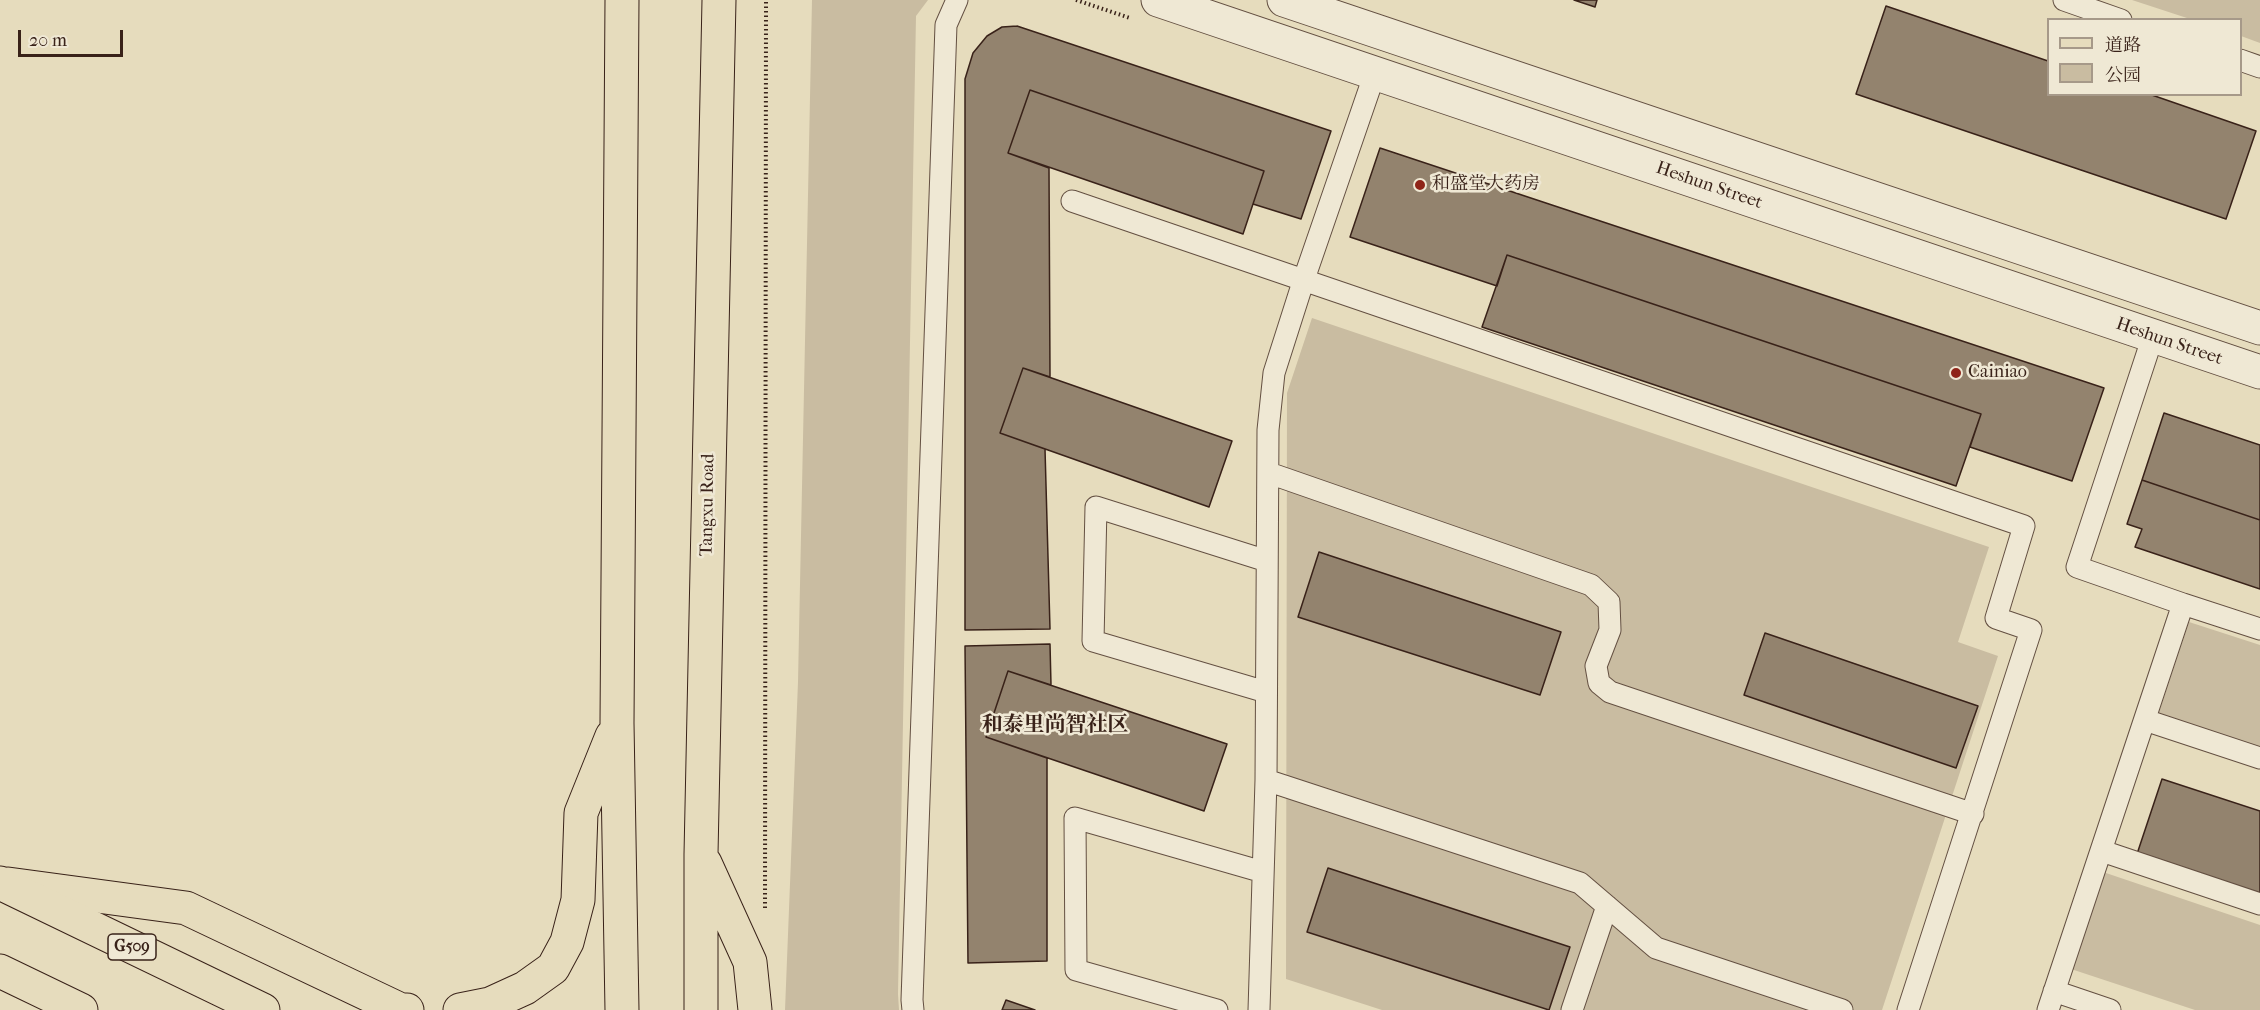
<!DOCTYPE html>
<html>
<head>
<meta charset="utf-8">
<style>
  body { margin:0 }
  #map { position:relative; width:2260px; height:1010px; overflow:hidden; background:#e6dcbd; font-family:"IM FELL French Canon","Noto Serif SC",serif }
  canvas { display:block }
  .legend { position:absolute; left:2047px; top:18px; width:195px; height:78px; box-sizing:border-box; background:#efe8d4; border:2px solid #a69989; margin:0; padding:8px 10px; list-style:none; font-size:18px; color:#392219 }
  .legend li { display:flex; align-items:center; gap:12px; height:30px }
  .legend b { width:30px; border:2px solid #a69989 }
  .scale { position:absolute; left:18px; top:30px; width:105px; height:27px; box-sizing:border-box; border:3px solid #392219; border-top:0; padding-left:8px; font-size:18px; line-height:21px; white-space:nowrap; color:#392219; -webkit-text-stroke:4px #efe8d4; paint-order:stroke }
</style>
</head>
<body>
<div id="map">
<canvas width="2260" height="1010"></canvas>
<ul class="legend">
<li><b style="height:8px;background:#e6dcbd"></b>道路</li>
<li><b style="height:16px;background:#c9bca1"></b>公园</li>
</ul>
<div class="scale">20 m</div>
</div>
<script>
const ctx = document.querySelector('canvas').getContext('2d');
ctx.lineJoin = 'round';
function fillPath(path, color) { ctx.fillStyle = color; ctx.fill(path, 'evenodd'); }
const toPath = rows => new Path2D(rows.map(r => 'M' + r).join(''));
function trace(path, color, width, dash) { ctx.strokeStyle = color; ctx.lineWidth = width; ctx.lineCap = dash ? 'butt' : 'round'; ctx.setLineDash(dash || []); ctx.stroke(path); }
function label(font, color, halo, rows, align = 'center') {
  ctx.font = font + ' "IM FELL French Canon","Noto Serif SC",serif'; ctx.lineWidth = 5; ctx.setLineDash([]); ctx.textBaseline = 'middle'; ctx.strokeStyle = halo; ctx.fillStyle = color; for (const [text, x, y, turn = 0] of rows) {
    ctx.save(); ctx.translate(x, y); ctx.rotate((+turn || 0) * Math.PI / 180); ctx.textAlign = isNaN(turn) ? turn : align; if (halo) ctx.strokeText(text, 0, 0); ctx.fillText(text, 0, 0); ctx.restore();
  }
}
fillPath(toPath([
  [812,0,928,0,916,16,898,994,899,1010,785,1010,798,682],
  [2132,0,2260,0,2260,43,2241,36,2240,20,2190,19],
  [1312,318,1989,547,1958,642,1998,656,1882,1010,1382,1010,1286,979,1287,393],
  [2189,622,2260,645,2260,752,2157,718],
  [2100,871,2260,925,2260,1010,2195,1010,2068,968]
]), '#c9bca1');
const building = toPath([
  [1574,0,1597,0,1595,7,1574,0],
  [1886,6,2048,61,2048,94,2149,94,2256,131,2226,219,1856,94,1886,6],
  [1017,26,1331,131,1301,219,1253,204,1264,171,1030,90,1008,153,1049,168,1050,377,1023,368,1000,433,1045,449,1050,629,965,630,965,79,973,53,987,36,1002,27,1017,26],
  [1030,90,1264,171,1243,234,1008,153,1030,90],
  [1380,148,2104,388,2072,481,1970,447,1981,414,1507,255,1497,286,1350,237,1380,148],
  [1507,255,1981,414,1956,486,1482,327,1507,255],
  [1023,368,1232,441,1209,507,1000,433,1023,368],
  [2164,413,2260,445,2260,520,2142,480,2164,413],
  [2142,480,2260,520,2260,589,2135,547,2142,529,2127,524,2142,480],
  [1319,552,1561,632,1540,695,1298,617,1319,552],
  [1765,633,1978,706,1956,768,1744,695,1765,633],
  [1050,644,1051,685,1008,671,986,737,1047,758,1047,961,968,963,965,646,1050,644],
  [1008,671,1227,744,1204,811,986,737,1008,671],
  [2162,779,2260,811,2260,895,2137,854,2162,779],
  [1328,868,1570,947,1549,1010,1307,932,1328,868],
  [1006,1000,1035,1010,1002,1010,1006,1000]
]);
fillPath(building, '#93836e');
trace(building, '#392219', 1.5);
const service = toPath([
  [2064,0,2121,20],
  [2240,60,2260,67],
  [1072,201,2024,526,1996,618,2031,630,1908,1010],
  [1269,473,1591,585,1609,602,1610,630,1596,666,1599,683,1610,692,1973,814],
  [2183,604,2260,629],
  [1266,692,1093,641,1096,507,1267,561],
  [2145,720,2260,758],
  [1266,780,1580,883,1656,948,1842,1010],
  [2102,851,2260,904],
  [2054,991,2110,1010],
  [913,1010,912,1000,946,25,957,0],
  [1217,1010,1076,970,1075,818,1263,872],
  [1259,1010,1266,780,1268,430,1274,373,1304,279,1375,73],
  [1572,1010,1607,906],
  [2048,1010,2183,604,2077,567,2153,336]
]);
const tertiary = toPath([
  [1158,0,2260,372],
  [1284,0,2260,328]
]);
const primary = toPath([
  [705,863,750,962,755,1010],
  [8,884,186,908,401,1010,407,1010],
  [460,1010,490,1004,525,988,553,968,567,942,578,900,581,813,612,736],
  [622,1010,617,723,622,0],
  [701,1010,701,854,719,0]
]);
const trunk = toPath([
  [0,883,263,1010],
  [0,971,81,1010]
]);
trace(service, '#645042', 23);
trace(tertiary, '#645042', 35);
trace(primary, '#392219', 35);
trace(trunk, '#392219', 35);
trace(toPath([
  [1076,0,1130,18],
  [765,908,766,0]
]), '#392219', 4, [1.5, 3]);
trace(service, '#efe8d4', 21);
trace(tertiary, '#efe8d4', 33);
trace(primary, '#e6dcbd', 33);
trace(trunk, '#e6dcbd', 33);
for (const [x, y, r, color] of [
  [1420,185,6,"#8f2418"],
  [1956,373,6,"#8f2418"]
]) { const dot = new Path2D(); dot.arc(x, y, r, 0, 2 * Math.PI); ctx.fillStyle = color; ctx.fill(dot); trace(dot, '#efe8d4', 2); }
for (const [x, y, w] of [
  [132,947,48]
]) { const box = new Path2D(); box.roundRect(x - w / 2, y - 13, w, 26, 4.5); ctx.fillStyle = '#efe8d4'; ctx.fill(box); trace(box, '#392219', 1.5); }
label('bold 16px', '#392219', null, [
  ["G509",132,947]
]);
label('18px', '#392219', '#efe8d4', [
  ["和盛堂大药房",1432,185],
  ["Cainiao",1968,373]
], 'left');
label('18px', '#392219', '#efe8d4', [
  ["Heshun Street",1709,186,19],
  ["Heshun Street",2169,342,19],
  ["Tangxu Road",708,505,-89]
]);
label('bold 21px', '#392219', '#efe8d4', [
  ["和泰里尚智社区",1055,726]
]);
</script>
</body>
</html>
